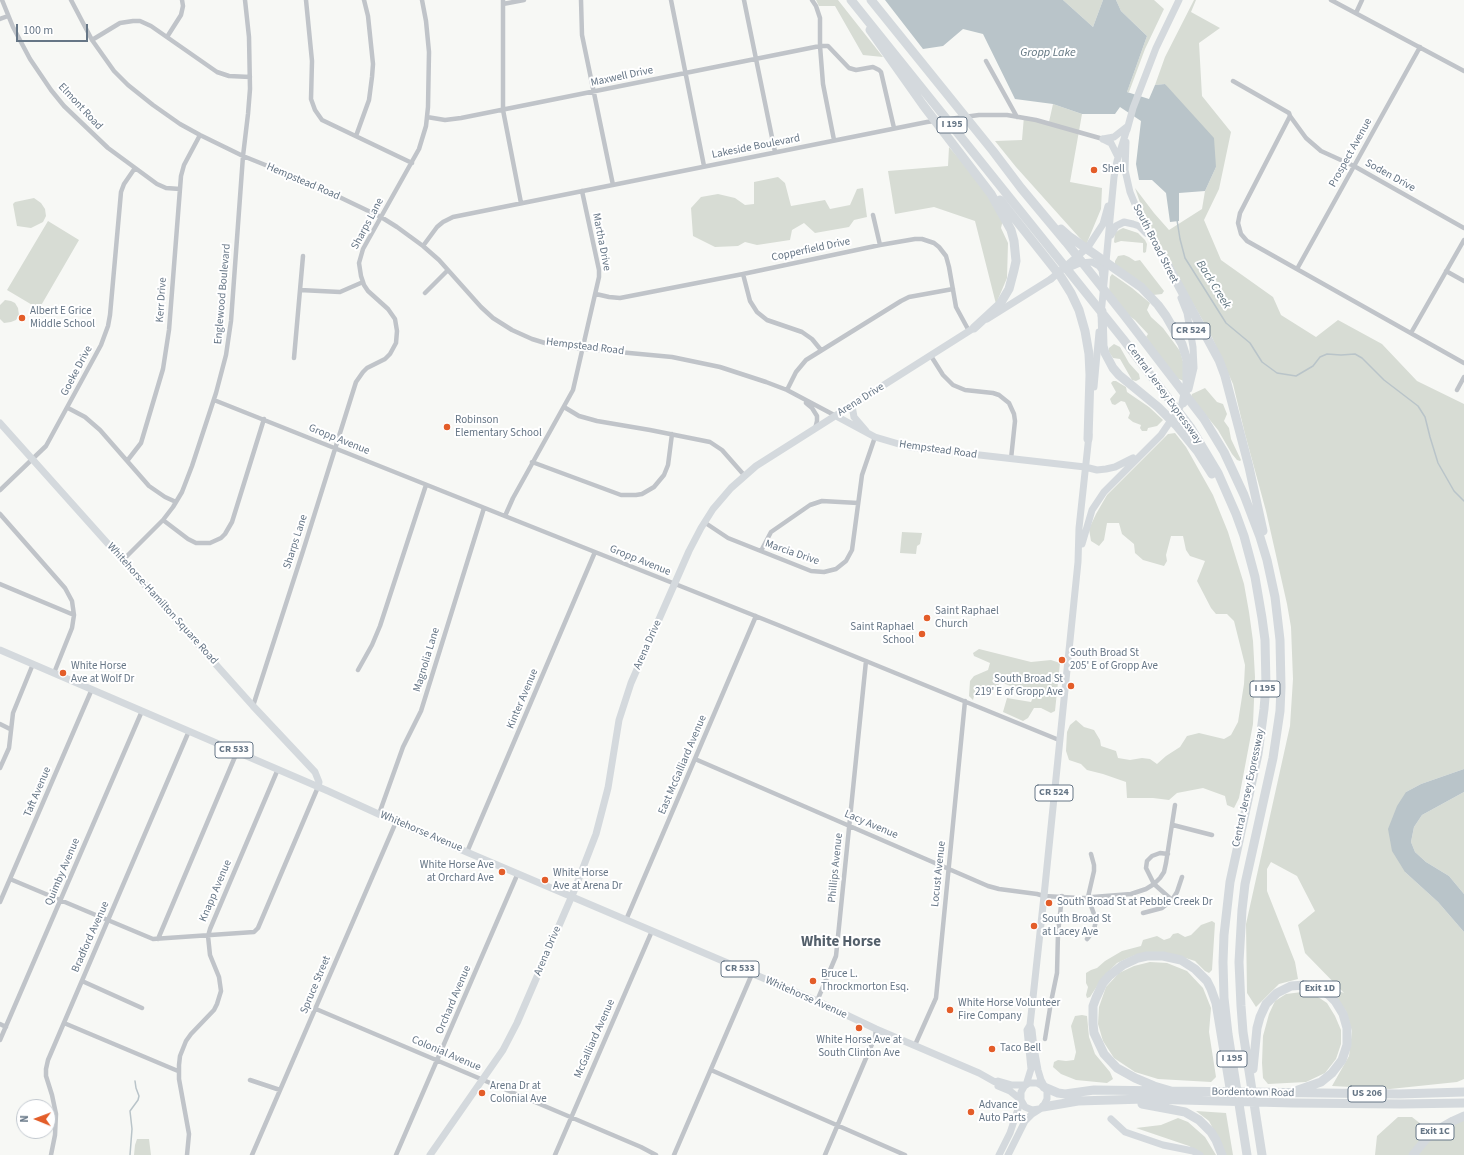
<!DOCTYPE html>
<html>
<head>
<meta charset="utf-8">
<style>
  body { margin:0 }
  #map { position:relative; width:1464px; height:1155px; overflow:hidden; background:#f7f8f5; font-family:"Source Sans 3",sans-serif }
  canvas { display:block }
  .north { position:absolute; left:16px; top:1099px; width:40px; height:40px; box-sizing:border-box; background:#fff; border:1px solid #c2c8cf; border-radius:50%; rotate:271deg; font-size:11px; font-weight:700; line-height:16px; text-align:center; color:#667686 }
  .north::after { content:''; display:block; margin:auto; width:14px; height:18px; background:#e35d29; clip-path:polygon(50% 0,100% 100%,50% 72%,0 100%) }
  .scale { position:absolute; left:16px; top:24px; width:72px; height:18px; box-sizing:border-box; border:2px solid #667686; border-top:0; padding-left:5px; font-size:12px; line-height:14px; white-space:nowrap; color:#667686; -webkit-text-stroke:3px #fff; paint-order:stroke }
</style>
</head>
<body>
<div id="map">
<canvas width="1464" height="1155"></canvas>
<div class="north">N</div>
<div class="scale">100 m</div>
</div>
<script>
const ctx = document.querySelector('canvas').getContext('2d');
ctx.lineJoin = 'round';
function fillPath(path, color) { ctx.fillStyle = color; ctx.fill(path, 'evenodd'); }
const toPath = rows => new Path2D(rows.map(r => 'M' + r).join(''));
function trace(path, color, width, dash) { ctx.strokeStyle = color; ctx.lineWidth = width; ctx.lineCap = dash ? 'butt' : 'round'; ctx.setLineDash(dash || []); ctx.stroke(path); }
function label(font, color, halo, rows, align = 'center') {
  ctx.font = font + ' "Source Sans 3",sans-serif'; ctx.lineWidth = 4; ctx.setLineDash([]); ctx.textBaseline = 'middle'; ctx.strokeStyle = halo; ctx.fillStyle = color; for (const [text, x, y, turn = 0] of rows) {
    ctx.save(); ctx.translate(x, y); ctx.rotate((+turn || 0) * Math.PI / 180); ctx.textAlign = isNaN(turn) ? turn : align; if (halo) ctx.strokeText(text, 0, 0); ctx.fillText(text, 0, 0); ctx.restore();
  }
}
fillPath(toPath([
  [816,0,838,0,883,57,863,55,835,6,819,6],
  [1063,0,1103,0,1093,27],
  [1116,0,1154,0,1164,9,1145,49,1129,92,1127,92,1147,36,1121,11],
  [1194,0,1196,0,1191,12,1220,28,1199,43,1202,96,1231,132,1219,189,1204,220,1221,260,1273,297,1281,315,1316,337,1338,320,1382,344,1417,381,1464,404,1464,769,1421,784,1406,792,1405,872,1438,902,1464,932,1464,1079,1457,1082,1390,1089,1332,1086,1349,1056,1352,1031,1346,1011,1334,995,1319,983,1344,993,1305,953,1298,925,1315,911,1297,876,1271,862,1267,869,1267,891,1295,962,1298,979,1279,984,1256,1007,1247,993,1246,924,1290,726,1293,679,1291,627,1287,604,1266,511,1245,434,1233,384,1210,333,1184,288,1144,214,1135,188,1154,213,1169,230,1202,209,1205,191,1216,167,1165,84,1155,85,1165,57],
  [1053,104,1082,114,1070,182,1102,188,1101,209,1086,245,1016,167,995,141,1022,140,1024,116,1049,122],
  [949,147,1005,211,1001,228,1008,243,1007,278,996,304,975,221,934,207,895,214,888,171,948,166],
  [778,177,785,183,791,206,825,200,830,209,850,205,857,189,863,188,867,217,854,220,849,227,815,233,804,223,792,230,790,240,757,245,745,242,738,246,715,247,693,236,691,208,701,197,718,194,735,198,745,205,754,204,754,182],
  [34,198,41,203,45,209,46,216,43,222,31,228,17,226,13,204,15,202],
  [48,221,79,240,39,309,7,290],
  [1123,228,1138,233,1145,240,1147,244,1146,252,1144,253,1143,252,1143,243,1121,241,1115,243,1114,242,1115,233,1119,230],
  [1124,255,1129,257,1135,261,1140,260,1164,291,1162,294,1153,295,1115,264,1115,261,1118,256],
  [1112,274,1132,288,1150,303,1147,310,1151,317,1163,328,1180,351,1184,365,1184,381,1176,378,1146,337,1148,334,1135,320,1128,315,1109,292,1110,277],
  [5,300,11,301,15,303,18,308,19,315,16,320,11,322,4,323,0,319,0,305],
  [1114,344,1120,347,1129,363,1139,374,1140,379,1136,381,1132,380,1120,359,1113,358,1109,352,1109,348],
  [1113,381,1116,381,1126,387,1127,392,1149,407,1163,420,1157,426,1148,428,1147,431,1142,431,1140,428,1141,425,1133,422,1128,418,1130,413,1125,402,1121,401,1115,405,1112,404,1110,399,1116,392,1111,383],
  [1205,388,1217,402,1223,404,1227,414,1224,421,1229,428,1231,439,1241,460,1240,461,1237,460,1232,454,1218,430,1191,397,1192,394],
  [1175,433,1186,447,1213,495,1228,532,1244,584,1249,612,1253,641,1255,677,1253,724,1239,798,1234,808,1227,805,1225,796,1203,788,1177,793,1169,800,1153,798,1127,798,1126,782,1103,774,1087,770,1081,764,1069,760,1066,751,1067,732,1070,725,1076,720,1084,727,1094,730,1100,740,1101,746,1116,751,1118,758,1130,760,1142,758,1150,759,1157,764,1166,756,1180,747,1187,736,1199,733,1224,739,1231,735,1238,722,1244,684,1245,665,1234,621,1227,614,1216,614,1211,608,1197,581,1205,561,1190,556,1186,550,1183,536,1171,536,1166,555,1167,561,1164,566,1143,560,1135,553,1134,544,1122,534,1119,523,1107,523,1104,540,1099,546,1091,541,1089,529,1096,514,1107,495,1168,434],
  [902,532,922,533,920,544,917,546,916,554,900,553],
  [979,649,1031,662,1051,660,1060,663,1055,711,1051,713,1041,708,1034,708,1028,718,1023,721,1003,712,1007,698,1031,702,1034,695,1000,682,996,690,976,689,973,700,969,696,970,681,974,676,988,670,990,663,974,656,973,653],
  [1464,792,1464,894,1449,876,1426,862,1415,852,1411,842,1414,827,1422,815],
  [1212,921,1215,923,1212,970,1209,973,1205,971,1195,961,1176,955,1135,955,1117,963,1103,977,1090,997,1087,998,1086,995,1088,987,1086,983,1086,973,1091,970,1097,968,1105,961,1122,951,1141,946,1143,940,1157,936,1164,940,1170,938,1173,934,1178,933,1185,937,1191,935,1201,925],
  [1150,962,1167,963,1187,971,1203,988,1211,1008,1209,1032,1216,1077,1211,1082,1158,1079,1135,1072,1114,1058,1103,1041,1098,1024,1099,1007,1106,987,1119,973,1134,966],
  [1302,992,1315,995,1327,1003,1335,1016,1341,1030,1341,1044,1336,1059,1325,1073,1306,1082,1268,1084,1263,1078,1262,1063,1263,1036,1269,1014,1275,1001,1286,994],
  [1082,1015,1087,1016,1089,1037,1095,1054,1110,1072,1113,1079,1107,1083,1076,1080,1061,1074,1053,1067,1054,1062,1058,1060,1066,1061,1074,1060,1076,1052,1071,1026,1075,1016],
  [1196,1111,1226,1113,1233,1155,1224,1155,1220,1142,1209,1121],
  [1398,1117,1412,1117,1426,1128,1464,1120,1464,1155,1375,1155,1377,1136],
  [1178,1118,1188,1122,1205,1137,1216,1155,1203,1155,1189,1146,1136,1128,1161,1125],
  [137,1139,149,1139,151,1155,134,1155,135,1145]
]), '#d7dcd4');
fillPath(toPath([
  [885,0,1063,0,1093,27,1103,0,1116,0,1121,11,1147,36,1127,92,1149,99,1155,85,1165,84,1214,138,1216,167,1205,191,1179,193,1179,221,1170,222,1166,193,1152,180,1139,180,1136,164,1141,121,1120,107,1115,114,1082,114,1053,104,1015,99,983,34,963,29,943,46,923,49],
  [1464,769,1464,792,1422,815,1414,827,1411,842,1415,852,1426,862,1449,876,1464,894,1464,932,1438,902,1405,872,1392,851,1388,829,1397,806,1406,792,1421,784]
]), '#b9c4c9');
trace(toPath([
  [1177,220,1180,239,1185,258,1204,288,1226,323,1250,343,1262,362,1277,373,1296,376,1313,366,1320,357,1327,354,1341,355,1355,354,1362,358,1384,380,1418,406,1425,417,1430,437,1438,463,1454,491,1464,501],
  [130,1155,132,1129,130,1111,138,1100,139,1096,136,1088,135,1081]
]), '#b9c4c9', 1.5);
trace(toPath([
  [2,0,13,27,30,59,51,90,64,106,108,148,157,184,166,188,180,189],
  [71,0,92,40,114,71,128,85,153,105,180,124,200,135,243,156,310,183,381,217,397,227,423,246,439,260,481,307,493,318,512,330,532,339,545,343,576,348,672,357,720,367,766,382,787,390,836,416],
  [306,0,312,61,311,99,315,110,322,120,412,163],
  [503,0,503,110,521,203],
  [581,0,582,35,613,185],
  [671,0,704,166],
  [744,0,775,152],
  [812,0,816,6,820,18,820,46,823,84,834,140],
  [1331,0,1464,71],
  [503,4,524,0],
  [1356,13,1362,0],
  [0,19,8,16],
  [167,37,181,15,183,6,182,0],
  [92,40,120,23,133,21,140,21,151,26,217,72,229,76,250,77],
  [986,61,1017,117],
  [1233,81,1289,113,1290,116,1306,138,1321,151,1354,166,1464,228],
  [1290,116,1240,213,1238,223,1241,234,1247,241,1464,363],
  [427,117,445,120,461,118,820,46,828,46,849,68,856,70,873,67,879,70,881,72,894,128],
  [356,136,369,100,372,77,373,64,368,16,364,0],
  [873,215,880,245],
  [423,246,437,227,443,222,453,217,927,122,979,115,1007,115,1036,120,1103,139],
  [1297,269,1420,47],
  [1446,271,1464,281],
  [743,274,750,301,757,312,767,320,802,332,812,339,821,350],
  [300,290,340,292,363,282],
  [425,293,448,270],
  [596,294,609,297,620,298,743,274,880,245,915,239,922,239,934,243,939,247,946,256,949,267,956,307,969,331],
  [1411,333,1464,240],
  [931,356,943,375,953,385,965,390,993,393,999,395,1009,403,1014,414,1015,421,1011,459],
  [294,358,303,256],
  [787,390,796,372,806,360,901,301,909,297,953,289],
  [1457,390,1464,377],
  [214,400,778,625,1059,740],
  [806,403,812,408,817,416,817,421,815,429],
  [564,407,579,416,597,421,650,430,710,442,722,450,744,475],
  [68,408,85,417,100,430,149,486,165,497,176,502],
  [127,461,141,443,163,369,169,330,181,176,184,165,200,135],
  [532,462,621,495,636,495,642,494,654,487,664,475,668,465,672,434],
  [0,490,46,446,101,345,108,326,110,315,121,192,124,184,135,168],
  [0,514,65,588,72,601,74,615,72,628,54,673],
  [505,516,513,498,573,390,599,277,599,270,582,191],
  [163,520,188,539,196,543,210,543,221,538,225,534,232,522,264,419],
  [704,522,728,538,811,571,824,572,836,569,846,561,852,550,862,475,875,437],
  [761,551,771,532,810,505,822,501,858,503],
  [122,561,163,520,173,507,182,492,192,466,216,393,226,355,231,321,243,156,248,114,250,89,249,37,245,0],
  [0,584,74,615],
  [358,670,372,645,380,626,426,485],
  [253,706,303,551,356,382,363,372,367,368,385,359,390,354,396,343,397,331,395,319,388,309,368,291,364,285,361,276,359,263,363,249,419,149,426,126,428,107,429,52,426,21,422,0],
  [0,724,10,729],
  [695,759,988,886,999,889,1037,894,1044,896,1080,898,1131,894,1146,889,1154,884,1160,878,1164,872,1166,863,1175,805],
  [0,768,9,748,13,713,33,664],
  [379,814,403,747,421,711,484,508],
  [1173,825,1212,835],
  [467,852,595,552],
  [1168,854,1160,853,1152,856,1147,861,1146,868,1154,884,1172,900],
  [10,879,153,939,254,932,258,928,318,787],
  [0,902,92,689],
  [1143,913,1162,908,1172,900,1177,892,1182,877],
  [626,920,756,616],
  [158,939,237,752],
  [1087,939,1094,930,1096,920,1088,897,1094,871,1094,865,1091,854],
  [82,981,142,1008],
  [817,1001,836,956,866,661],
  [316,1009,641,1147,656,1155],
  [64,1023,178,1071],
  [0,1024,6,1027],
  [1045,1039,1051,1002,1057,973,1058,933,1062,896],
  [0,1040,142,711],
  [915,1045,936,998,965,701],
  [711,1070,905,1155],
  [250,1080,280,1090],
  [51,1155,55,1135,56,1114,52,1095,46,1076,46,1069,48,1060,189,731],
  [187,1155,189,1134,179,1079,179,1065,180,1056,186,1041,191,1034,214,1010,217,1004,221,991,219,977,210,955,208,936,210,929,278,769],
  [252,1155,396,822],
  [396,1155,518,873],
  [555,1155,652,931],
  [674,1155,752,974],
  [825,1155,875,1037,876,1029]
]), '#c0c4c9', 4.5);
trace(toPath([
  [987,319,1051,279],
  [852,406,854,417,866,431],
  [836,416,875,437,909,447,1085,467],
  [0,423,253,706,315,772,319,782,318,787],
  [1111,1119,1125,1132,1163,1145,1193,1151,1200,1155],
  [430,1155,503,1050,517,1023,574,891,596,834,608,788,619,720,631,683,689,551,701,528,713,509,731,488,756,466,977,326]
]), '#d4d9dd', 7);
trace(toPath([
  [1127,130,1133,108,1156,48,1179,0],
  [1103,139,1114,137,1128,126],
  [1103,139,1111,143,1118,157],
  [1126,142,1125,170,1130,192,1139,214,1168,266],
  [1111,235,1116,226,1124,222,1133,224,1139,226,1146,233],
  [1066,269,1080,263,1092,262,1099,266,1102,270,1103,277],
  [1051,279,1088,247,1103,224,1108,206],
  [1181,298,1187,313,1193,347,1194,368,1189,389],
  [1101,315,1114,177,1117,161,1128,126],
  [1094,387,1099,332],
  [1085,467,1097,470,1106,469,1115,467,1133,458],
  [1082,544,1092,510,1104,492,1161,435,1180,407],
  [0,650,328,791,396,822,817,1001,876,1029,979,1073,995,1082,998,1081,1012,1085,1025,1085],
  [1026,1085,1031,1069,1027,1030,1030,1025,1044,896,1078,562,1079,528,1089,435],
  [998,1086,1010,1091,1020,1099],
  [1039,1109,1032,1110,1025,1107,1021,1100,1021,1092,1025,1085,1029,1083,1037,1083,1044,1087],
  [999,1155,1010,1133,1021,1100],
  [1008,1155,1025,1121,1032,1114,1043,1107,1047,1099,1047,1091,1041,1080,1038,1070,1034,1048,1032,1030,1030,1025]
]), '#d4d9dd', 7);
trace(toPath([
  [851,0,1123,339,1191,428,1218,473,1236,514,1244,536,1255,577,1262,618,1265,640,1266,686,1264,709,1258,754,1230,882,1224,935,1223,962,1224,998,1228,1034,1247,1155],
  [871,0,993,151,1021,188,1066,242,1124,315,1204,419,1224,452,1244,495,1260,537,1267,560,1275,597,1280,640,1281,687,1280,711,1273,758,1245,884,1242,910,1239,962,1241,1006,1243,1032,1262,1155],
  [870,30,923,105,991,194,1011,230,1014,241,1016,261,1014,270,1009,289,1000,304,974,328],
  [1000,200,1061,277,1071,293,1079,310,1085,331,1089,354,1090,375,1088,439],
  [1061,229,1070,237,1141,287,1158,305,1166,316,1182,344,1187,360,1187,384,1183,403],
  [1166,262,1219,360,1225,376,1249,467,1263,531],
  [1102,311,1103,346,1105,353,1113,368,1119,375,1158,407,1176,425,1198,452,1212,474],
  [1253,1069,1257,1028,1260,1017,1266,1004,1277,993,1291,986,1305,985,1316,987,1329,995,1335,1001,1343,1014,1347,1028,1347,1045,1342,1060,1332,1073,1321,1082,1298,1090],
  [1044,1087,1058,1093,1065,1094,1094,1090,1399,1094,1464,1092],
  [1171,1091,1154,1086,1135,1078,1117,1068,1104,1054,1094,1033,1093,1024,1093,1006,1096,998,1103,983,1109,976,1123,965,1138,958,1147,956,1163,956,1181,960,1195,969,1207,981,1211,989,1216,1003,1232,1100],
  [1142,1104,1185,1112,1199,1120,1211,1132,1216,1140,1222,1155],
  [1043,1107,1078,1101,1145,1099,1293,1103,1401,1104,1464,1103],
  [1413,1155,1426,1139,1434,1132,1453,1121,1464,1116]
]), '#d4d9dd', 9);
for (const [x, y, r, color] of [
  [1094,170,4,"#e35d29"],
  [22,318,4,"#e35d29"],
  [447,427,4,"#e35d29"],
  [927,618,4,"#e35d29"],
  [922,634,4,"#e35d29"],
  [1062,660,4,"#e35d29"],
  [63,673,4,"#e35d29"],
  [1071,686,4,"#e35d29"],
  [502,872,4,"#e35d29"],
  [545,880,4,"#e35d29"],
  [1049,903,4,"#e35d29"],
  [1034,926,4,"#e35d29"],
  [813,981,4,"#e35d29"],
  [950,1010,4,"#e35d29"],
  [859,1028,4,"#e35d29"],
  [992,1049,4,"#e35d29"],
  [482,1093,4,"#e35d29"],
  [971,1112,4,"#e35d29"]
]) { const dot = new Path2D(); dot.arc(x, y, r, 0, 2 * Math.PI); ctx.fillStyle = color; ctx.fill(dot); trace(dot, '#fff', 1.5); }
for (const [x, y, w] of [
  [952,125,30],
  [1191,331,38],
  [1265,689,30],
  [234,750,38],
  [1054,793,38],
  [740,969,38],
  [1320,989,40],
  [1232,1059,30],
  [1367,1094,38],
  [1435,1132,38]
]) { const box = new Path2D(); box.roundRect(x - w / 2, y - 8, w, 16, 3); ctx.fillStyle = '#fff'; ctx.fill(box); trace(box, '#667686', 1); }
label('bold 10px', '#667686', null, [
  ["I 195",952,125],
  ["CR 524",1191,331],
  ["I 195",1265,689],
  ["CR 533",234,750],
  ["CR 524",1054,793],
  ["CR 533",740,969],
  ["Exit 1D",1320,989],
  ["I 195",1232,1059],
  ["US 206",1367,1094],
  ["Exit 1C",1435,1132]
]);
label('11px', '#667686', '#fff', [
  ["Maxwell Drive",622,77,-12],
  ["Elmont Road",80,107,47],
  ["Lakeside Boulevard",756,147,-11],
  ["Prospect Avenue",1351,153,-61],
  ["Soden Drive",1390,176,29],
  ["Hempstead Road",303,182,23],
  ["Sharps Lane",368,224,-62],
  ["Martha Drive",601,242,79],
  ["South Broad Street",1155,244,63],
  ["Copperfield Drive",811,250,-12],
  ["Englewood Boulevard",223,294,-85],
  ["Kerr Drive",162,300,-86],
  ["Hempstead Road",585,347,7],
  ["Goeke Drive",77,371,-62],
  ["Central Jersey Expressway",1164,394,54],
  ["Arena Drive",861,400,-32],
  ["Gropp Avenue",339,440,22],
  ["Hempstead Road",938,450,8],
  ["Sharps Lane",296,542,-72],
  ["Marcia Drive",792,553,19],
  ["Gropp Avenue",640,561,22],
  ["Whitehorse-Hamilton Square Road",162,604,48],
  ["Arena Drive",648,645,-66],
  ["Magnolia Lane",427,660,-73],
  ["Kinter Avenue",523,699,-67],
  ["East McGalliard Avenue",683,765,-67],
  ["Central Jersey Expressway",1249,788,-78],
  ["Taft Avenue",38,792,-67],
  ["Lacy Avenue",871,825,23],
  ["Whitehorse Avenue",421,832,23],
  ["Phillips Avenue",836,868,-84],
  ["Quimby Avenue",63,872,-67],
  ["Locust Avenue",939,874,-84],
  ["Knapp Avenue",216,891,-67],
  ["Bradford Avenue",91,937,-66],
  ["Arena Drive",548,951,-67],
  ["Spruce Street",316,985,-67],
  ["Whitehorse Avenue",806,998,24],
  ["Orchard Avenue",454,1000,-67],
  ["McGalliard Avenue",595,1039,-66],
  ["Colonial Avenue",446,1054,23],
  ["Bordentown Road",1253,1093,1]
]);
label('11px', '#667686', '#fff', [
  ["Shell",1102,170],
  ["Albert E Grice",30,312],
  ["Middle School",30,325],
  ["Robinson",455,421],
  ["Elementary School",455,434],
  ["Saint Raphael",935,612],
  ["Church",935,625],
  ["Saint Raphael",914,628,"right"],
  ["School",914,641,"right"],
  ["South Broad St",1070,654],
  ["205' E of Gropp Ave",1070,667],
  ["White Horse",71,667],
  ["Ave at Wolf Dr",71,680],
  ["South Broad St",1063,680,"right"],
  ["219' E of Gropp Ave",1063,693,"right"],
  ["White Horse Ave",494,866,"right"],
  ["at Orchard Ave",494,879,"right"],
  ["White Horse",553,874],
  ["Ave at Arena Dr",553,887],
  ["South Broad St at Pebble Creek Dr",1057,903],
  ["South Broad St",1042,920],
  ["at Lacey Ave",1042,933],
  ["Bruce L.",821,975],
  ["Throckmorton Esq.",821,988],
  ["White Horse Volunteer",958,1004],
  ["Fire Company",958,1017],
  ["White Horse Ave at",859,1041,"center"],
  ["South Clinton Ave",859,1054,"center"],
  ["Taco Bell",1000,1049],
  ["Arena Dr at",490,1087],
  ["Colonial Ave",490,1100],
  ["Advance",979,1106],
  ["Auto Parts",979,1119]
], 'left');
label('italic 12px', '#637782', '#fff', [
  ["Gropp Lake",1048,53],
  ["Back Creek",1213,285,58]
]);
label('bold 15px', '#54606b', '#fff', [
  ["White Horse",841,943]
]);
</script>
</body>
</html>
